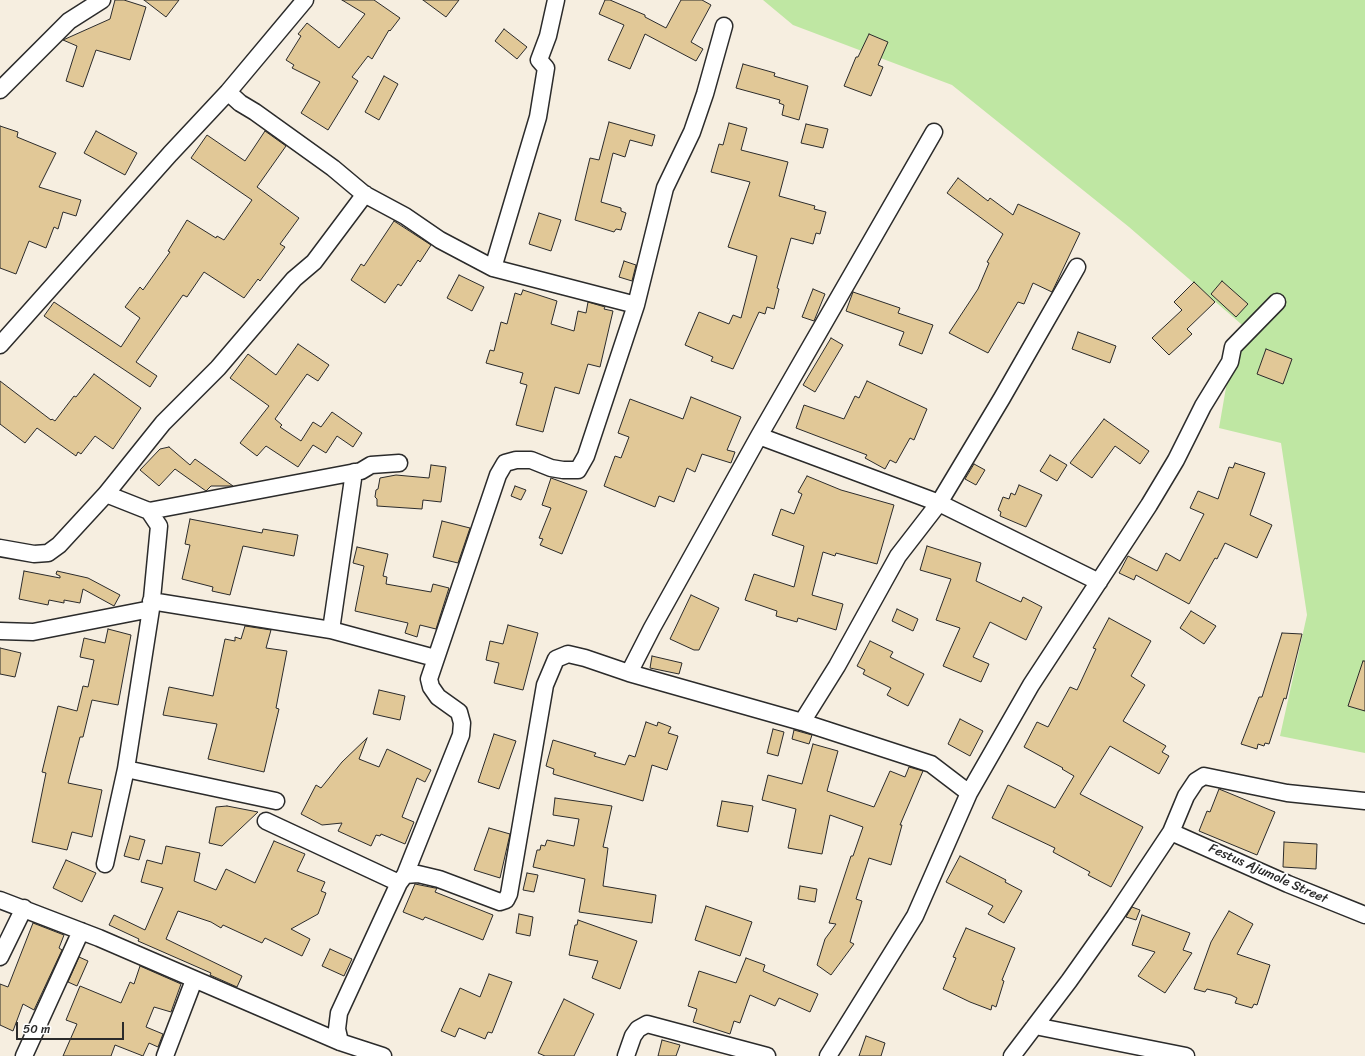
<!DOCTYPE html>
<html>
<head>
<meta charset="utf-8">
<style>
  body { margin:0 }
  #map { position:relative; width:1365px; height:1056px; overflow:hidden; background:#f6eee0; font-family:Sriracha,sans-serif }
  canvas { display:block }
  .scale { position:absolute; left:16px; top:1022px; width:108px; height:18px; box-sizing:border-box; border:2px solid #2b2b2b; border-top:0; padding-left:5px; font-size:12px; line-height:14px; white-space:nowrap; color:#2b2b2b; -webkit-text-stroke:3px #fff; paint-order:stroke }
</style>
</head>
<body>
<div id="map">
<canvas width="1365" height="1056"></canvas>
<div class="scale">50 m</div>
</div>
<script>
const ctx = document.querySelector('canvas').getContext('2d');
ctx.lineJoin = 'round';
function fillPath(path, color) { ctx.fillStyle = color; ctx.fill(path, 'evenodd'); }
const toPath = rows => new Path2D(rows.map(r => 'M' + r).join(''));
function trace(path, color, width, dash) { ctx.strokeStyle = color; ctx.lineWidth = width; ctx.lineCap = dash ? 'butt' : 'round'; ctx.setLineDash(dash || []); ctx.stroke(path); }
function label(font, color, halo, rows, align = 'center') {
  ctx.font = font + ' Sriracha,sans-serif'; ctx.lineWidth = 3.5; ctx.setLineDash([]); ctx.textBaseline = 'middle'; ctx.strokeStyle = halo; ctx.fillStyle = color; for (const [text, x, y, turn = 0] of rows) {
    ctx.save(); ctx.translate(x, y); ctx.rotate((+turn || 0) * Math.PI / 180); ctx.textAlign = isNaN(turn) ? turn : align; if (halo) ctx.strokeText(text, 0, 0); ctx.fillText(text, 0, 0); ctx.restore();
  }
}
fillPath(toPath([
  [763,0,1365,0,1365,753,1280,736,1307,615,1281,443,1219,428,1233,347,1248,330,1129,227,952,85,793,25]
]), '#bfe7a3');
const building = toPath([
  [115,0,124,0,146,7,130,60,96,50,83,87,66,81,77,46,63,40,110,19,115,0],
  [144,0,179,0,166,17,144,0],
  [342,0,374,0,400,18,390,31,389,30,372,59,368,56,352,77,358,81,328,130,301,113,320,82,292,68,294,65,286,60,301,36,298,34,307,23,339,48,365,14,342,0],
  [423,0,459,0,446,17,423,0],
  [605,0,610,0,645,15,645,17,666,28,681,0,702,0,711,5,691,42,703,49,696,61,645,34,630,69,608,60,624,25,599,14,605,0],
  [504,29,527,47,517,59,495,41,504,29],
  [869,34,888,42,878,65,883,67,871,96,844,86,856,57,858,57,869,34],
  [743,64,775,73,774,76,808,86,799,120,782,115,784,105,779,103,780,100,736,88,743,64],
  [384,76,398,84,379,120,365,112,384,76],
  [609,122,655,135,652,146,630,140,625,157,613,153,601,202,621,208,621,211,626,213,621,230,616,229,614,232,575,220,590,158,599,160,609,122],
  [729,123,747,128,741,150,788,162,779,196,815,206,814,209,826,212,820,234,816,233,813,244,791,238,777,288,779,289,774,309,767,307,765,314,759,312,733,369,711,361,713,357,685,345,699,312,729,324,733,315,741,318,757,256,728,247,750,182,711,172,719,144,723,145,729,123],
  [806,124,828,129,823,148,801,143,806,124],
  [0,126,18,132,17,137,56,153,39,187,81,200,76,216,63,212,58,229,54,227,46,248,29,241,16,274,0,268,0,126],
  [96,131,137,153,125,175,84,153,96,131],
  [265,131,286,146,257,187,299,218,280,244,285,247,260,281,258,279,244,298,204,272,187,297,183,295,136,362,157,376,150,387,44,316,54,302,121,347,140,318,125,307,140,287,143,290,170,252,168,251,187,220,216,238,217,236,224,240,252,200,191,158,207,135,245,161,265,131],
  [958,178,988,201,990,198,1013,215,1018,204,1080,233,1052,292,1033,283,1024,304,1018,302,988,353,949,333,978,289,989,263,987,262,1003,234,947,193,958,178],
  [539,213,561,220,551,251,529,244,539,213],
  [394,221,431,245,420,262,418,260,401,286,398,284,385,303,351,280,361,264,364,266,394,221],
  [624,261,636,265,632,281,619,277,624,261],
  [459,275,484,287,472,311,447,298,459,275],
  [1222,281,1248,304,1236,317,1211,294,1222,281],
  [1194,282,1215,302,1187,329,1192,334,1169,355,1152,338,1182,310,1174,302,1194,282],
  [813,289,825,294,814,321,802,317,813,289],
  [523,290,557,301,551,324,574,331,578,311,586,313,588,302,605,307,604,309,613,311,600,367,588,364,579,394,555,387,543,432,516,425,527,385,520,383,523,373,486,363,490,350,494,351,501,322,507,324,515,293,521,295,523,290],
  [853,292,900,308,898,313,933,325,922,354,899,345,904,332,846,311,853,292],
  [1078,332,1116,346,1110,363,1072,349,1078,332],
  [831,338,843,345,815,392,803,385,831,338],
  [298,344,329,365,318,381,307,374,275,419,282,425,280,427,301,441,313,422,321,427,332,412,362,433,353,447,337,436,326,453,313,445,298,467,266,446,257,456,240,443,269,406,230,378,248,354,276,375,298,344],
  [1266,349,1292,359,1283,384,1257,374,1266,349],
  [94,374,141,408,113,449,95,436,81,454,78,452,76,456,37,428,25,443,0,424,0,381,51,420,52,419,55,421,74,396,76,397,94,374],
  [867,381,927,409,914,440,910,438,896,463,890,460,885,469,865,458,867,455,796,428,804,405,844,419,855,396,859,398,867,381],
  [691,397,741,417,727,450,735,452,731,463,702,454,695,472,687,468,674,502,659,496,655,507,604,486,615,456,621,458,629,437,618,433,630,399,683,419,691,397],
  [1104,419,1149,451,1140,464,1115,446,1092,478,1070,463,1104,419],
  [169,447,190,465,195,459,233,486,211,486,206,491,175,469,159,486,140,470,160,449,169,447],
  [1050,455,1067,465,1057,481,1040,471,1050,455],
  [1235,463,1265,473,1250,515,1272,525,1257,558,1225,543,1217,559,1215,558,1189,604,1136,575,1134,580,1119,573,1128,556,1157,571,1166,553,1180,561,1204,514,1190,508,1198,491,1218,499,1229,467,1233,468,1235,463],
  [974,464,985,470,976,485,965,479,974,464],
  [431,465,446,467,441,502,423,500,422,509,377,506,377,499,375,497,376,490,378,489,380,478,396,475,429,478,431,465],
  [807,476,841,490,894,505,877,564,836,553,835,556,823,552,812,595,843,604,836,630,798,618,797,622,776,616,777,611,745,600,754,574,794,587,804,546,772,535,781,509,794,514,802,494,798,492,807,476],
  [551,478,587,491,562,554,540,545,543,539,539,538,551,508,542,505,551,478],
  [1019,485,1042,495,1026,527,1000,516,1001,512,998,510,1003,497,1009,499,1011,493,1015,495,1019,485],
  [515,486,526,490,521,500,511,496,515,486],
  [190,519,262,533,263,529,298,535,294,556,243,546,230,595,212,591,213,587,182,579,190,545,185,544,190,519],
  [442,521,470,528,458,563,433,557,442,521],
  [927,546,981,563,976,581,1021,602,1023,597,1042,607,1026,640,990,622,973,657,989,664,981,682,943,666,960,628,936,620,951,579,920,570,927,546],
  [357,547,388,554,383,576,387,577,386,584,431,592,433,584,449,588,436,629,420,625,417,637,405,633,408,623,355,611,364,566,353,563,357,547],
  [24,571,60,578,60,576,56,574,57,571,88,578,120,595,114,606,83,589,80,603,64,600,64,603,49,600,48,605,19,599,24,571],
  [691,595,719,608,699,650,694,650,670,639,691,595],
  [897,609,918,619,913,631,892,621,897,609],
  [1191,611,1216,626,1204,644,1180,628,1191,611],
  [1109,618,1151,641,1131,676,1145,685,1123,721,1166,746,1162,752,1169,756,1159,774,1110,746,1080,794,1143,827,1111,887,1088,875,1090,872,1053,852,1055,848,992,818,1008,785,1055,808,1074,776,1062,769,1063,768,1024,747,1037,722,1048,727,1070,687,1077,690,1096,649,1093,648,1109,618],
  [508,625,538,633,523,690,494,683,499,663,486,660,490,641,503,644,508,625],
  [245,626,271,630,266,648,287,651,276,708,279,709,264,772,208,759,217,724,163,715,169,687,213,696,225,639,235,641,235,637,241,639,245,626],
  [108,629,131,635,118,705,92,700,83,737,80,737,68,783,102,790,92,837,72,832,67,850,32,842,46,773,42,772,58,706,77,711,83,686,88,687,94,660,80,657,84,638,105,643,108,629],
  [1282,633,1302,634,1286,699,1284,698,1269,744,1265,743,1264,746,1258,744,1257,749,1241,744,1259,697,1262,697,1282,633],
  [870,641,893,652,890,657,924,674,908,706,887,695,891,688,863,674,865,670,857,666,870,641],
  [0,648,21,653,15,677,0,674,0,648],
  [652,656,682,663,679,674,650,668,652,656],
  [1363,661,1365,661,1365,711,1348,706,1363,661],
  [379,690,405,696,400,720,373,714,379,690],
  [960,719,983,731,970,756,948,744,960,719],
  [646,722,657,726,658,722,671,727,668,733,678,736,667,770,652,765,643,801,553,774,554,769,546,766,553,740,596,753,594,756,625,765,629,755,635,757,646,722],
  [773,729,784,732,778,756,767,753,773,729],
  [794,730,812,735,809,744,792,739,794,730],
  [494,734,516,741,499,789,478,782,494,734],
  [367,738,359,759,379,767,387,749,431,770,425,782,417,778,402,817,414,822,405,844,381,834,380,836,376,835,371,846,338,831,342,823,322,825,301,814,316,785,321,788,342,762,367,738],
  [813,744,838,751,827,791,874,807,890,771,905,777,909,767,923,771,900,825,902,825,891,865,869,858,856,899,862,901,850,942,854,944,831,975,817,965,825,939,836,924,829,923,851,856,853,856,863,827,830,815,822,854,788,848,796,809,762,800,768,775,802,784,813,744],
  [1219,789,1275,812,1257,855,1199,831,1207,811,1210,812,1219,789],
  [555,798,612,806,603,847,608,848,603,886,656,895,652,923,579,912,585,879,533,867,537,850,540,850,541,845,545,846,547,840,574,846,579,819,553,815,555,798],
  [722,801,753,806,748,832,717,826,722,801],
  [227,806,258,812,222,846,209,843,216,807,227,806],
  [489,828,510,834,500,878,474,870,489,828],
  [130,836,145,840,139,860,124,856,130,836],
  [274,841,305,854,297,871,325,882,321,891,326,893,318,914,291,929,310,939,302,956,265,938,262,943,223,925,221,928,211,922,178,911,166,939,242,976,237,987,210,975,211,973,138,941,139,939,109,925,114,915,145,930,163,888,141,882,147,860,162,864,166,846,200,853,194,881,216,890,226,869,255,883,274,841],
  [1284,842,1317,844,1316,869,1283,867,1284,842],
  [960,856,1006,880,1005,882,1022,891,1004,923,988,914,993,906,946,882,960,856],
  [66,860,96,873,82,902,53,888,66,860],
  [527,873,538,875,534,892,523,890,527,873],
  [415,884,435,888,437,888,435,892,493,915,483,940,425,917,423,920,403,912,415,884],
  [800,886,817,889,815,902,798,899,800,886],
  [706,906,752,922,740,956,695,940,706,906],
  [1132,907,1140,910,1136,920,1126,917,1132,907],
  [1229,911,1253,924,1237,954,1270,965,1257,1005,1254,1004,1252,1008,1235,1003,1237,998,1231,995,1207,989,1205,992,1194,989,1211,942,1229,911],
  [519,914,533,917,530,936,516,933,519,914],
  [1142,915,1190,933,1183,950,1192,953,1165,993,1138,976,1155,952,1132,945,1142,915],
  [578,920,637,941,620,989,592,978,598,961,569,955,575,925,577,925,578,920],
  [33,923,64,935,59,948,62,950,34,1010,23,1004,13,1031,0,1025,0,984,8,987,33,923],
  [966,928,1015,948,1002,980,1004,981,996,1007,992,1005,991,1010,970,1002,943,989,956,958,953,957,966,928],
  [330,949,352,959,344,976,322,966,330,949],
  [79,957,88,961,77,986,68,982,79,957],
  [746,958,765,965,763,971,818,994,810,1012,779,998,775,1006,750,995,740,1023,734,1021,730,1034,693,1022,697,1009,688,1006,699,971,736,983,746,958],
  [140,966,181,984,171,1012,154,1007,146,1027,163,1034,158,1047,149,1043,143,1056,115,1045,111,1056,63,1056,77,1024,66,1020,80,986,121,1003,130,982,134,984,140,966],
  [489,974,512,982,492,1033,488,1032,485,1039,459,1028,455,1037,441,1031,460,988,480,997,489,974],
  [564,999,594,1014,574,1056,545,1056,538,1053,564,999],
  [866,1036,885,1043,881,1056,859,1056,866,1036],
  [662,1040,680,1045,676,1056,658,1056,662,1040]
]);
fillPath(building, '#e1c897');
trace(building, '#2b2b2b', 1);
const minor = toPath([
  [0,90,69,21,102,0],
  [228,92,240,103,255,112,333,168,364,194,405,216,440,240,493,268,636,305],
  [493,268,538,117,546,68,539,60,548,36,556,0],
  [0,345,170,154,228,92,305,0],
  [759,436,939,503,1099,582],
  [106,494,149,511,361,471,371,465,399,463],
  [0,548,34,554,48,553,59,545,106,494,163,423,218,368,294,279,314,262,365,194],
  [151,601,331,630,435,658],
  [331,630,354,472],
  [0,631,33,632,151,609],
  [629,673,652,628,759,436,934,132],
  [802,722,837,666,898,556,939,503,1002,398,1077,267],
  [126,769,276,801],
  [266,821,399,883],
  [1171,832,1288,884,1365,915],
  [105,864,126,769,151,609,159,526,149,511],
  [405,875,418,874,439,879,500,902,506,900,509,894,545,685,556,659,568,654,585,658,629,673,802,722,931,764,969,793],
  [0,900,99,938,340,1042,383,1056],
  [0,957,24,908],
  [1035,1026,1186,1056],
  [340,1042,337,1029,339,1013,399,883,405,875,461,735,462,723,459,712,438,697,431,687,429,679,498,475,505,463,516,460,531,460,551,468,563,470,578,470,586,456,636,305,665,188,692,132,705,94,724,26],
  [24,1056,81,931],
  [165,1056,194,980],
  [626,1056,633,1036,638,1029,647,1024,767,1056],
  [828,1056,915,916,969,793,1031,685,1149,505,1176,460,1203,406,1230,362,1233,347,1277,302],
  [1012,1056,1069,981,1115,916,1171,832,1186,796,1196,781,1204,776,1287,793,1365,801]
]);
trace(minor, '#2b2b2b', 19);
trace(minor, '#fff', 16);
label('13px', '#2b2b2b', '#fff', [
  ["Festus Ajumole Street",1268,874,24]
]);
</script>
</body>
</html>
